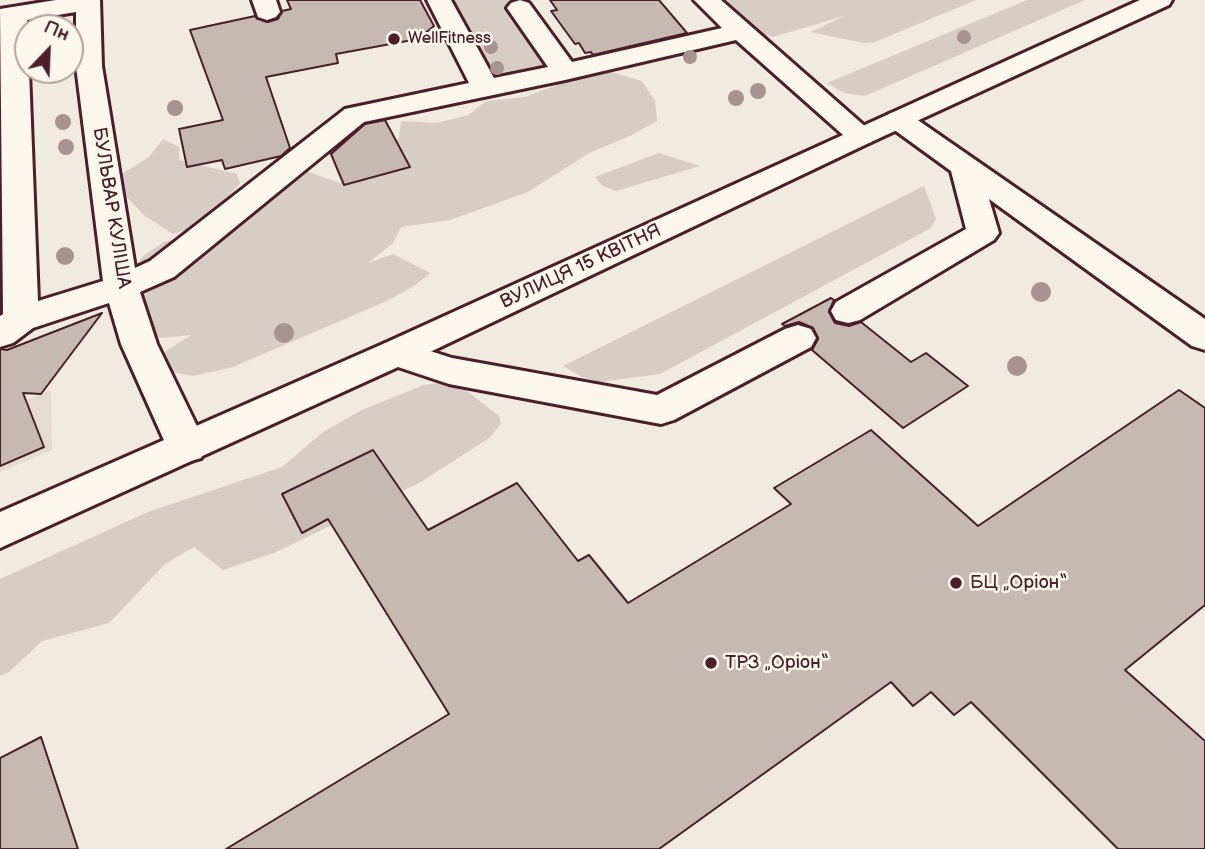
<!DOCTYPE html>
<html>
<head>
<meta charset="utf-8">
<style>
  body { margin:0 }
  #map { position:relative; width:1205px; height:849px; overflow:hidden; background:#f0eae0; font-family:"Balsamiq Sans",sans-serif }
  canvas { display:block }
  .north { position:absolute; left:14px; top:14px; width:70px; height:70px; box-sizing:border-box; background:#fbf7ec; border:2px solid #b4a19f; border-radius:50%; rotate:23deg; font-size:19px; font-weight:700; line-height:28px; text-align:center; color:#4a1f2b }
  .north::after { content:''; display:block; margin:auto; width:24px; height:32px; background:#4a1f2b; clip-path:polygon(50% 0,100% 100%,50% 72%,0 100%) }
</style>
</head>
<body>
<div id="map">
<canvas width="1205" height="849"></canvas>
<div class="north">Пн</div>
</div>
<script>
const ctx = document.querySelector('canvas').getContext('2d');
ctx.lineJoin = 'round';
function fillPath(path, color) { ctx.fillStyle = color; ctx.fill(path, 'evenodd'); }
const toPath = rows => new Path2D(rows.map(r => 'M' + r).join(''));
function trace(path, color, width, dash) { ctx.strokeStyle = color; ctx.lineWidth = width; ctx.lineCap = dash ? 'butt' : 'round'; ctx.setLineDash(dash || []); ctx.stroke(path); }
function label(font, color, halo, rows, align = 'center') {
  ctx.font = font + ' "Balsamiq Sans",sans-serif'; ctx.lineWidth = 5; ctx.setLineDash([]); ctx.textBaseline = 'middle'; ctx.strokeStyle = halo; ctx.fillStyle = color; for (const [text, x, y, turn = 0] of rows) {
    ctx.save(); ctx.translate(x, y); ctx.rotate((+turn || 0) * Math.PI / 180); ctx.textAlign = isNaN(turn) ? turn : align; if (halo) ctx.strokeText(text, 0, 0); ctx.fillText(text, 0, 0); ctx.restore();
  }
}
fillPath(toPath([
  [51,390,52,450,0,472,0,410]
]), '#e4dbd2');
fillPath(toPath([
  [454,0,508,0,550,65,490,76],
  [724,0,976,0,875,42,864,43,811,32,844,16,773,37,724,25,719,9],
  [1027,0,1085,0,865,96,844,93,827,83],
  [611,72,642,81,655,101,657,121,630,136,589,153,528,192,450,220,401,227,393,243,368,263,393,254,430,273,414,286,387,301,233,367,193,376,150,368,163,353,191,335,162,338,131,332,123,293,143,256,164,242,191,236,303,170,340,183,371,179,387,162,399,137,401,121,437,123,469,115,486,101,525,97,581,76],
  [163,139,179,147,179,160,237,174,240,184,199,225,173,234,145,216,122,192,120,175,149,157],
  [659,153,700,166,616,191,603,186,595,177],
  [924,186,936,219,931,228,660,374,600,382,582,377,563,366],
  [445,382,463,388,499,416,501,424,489,438,421,482,274,553,223,570,194,547,165,564,109,623,42,641,9,672,0,676,0,579,148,512,282,467,323,432,362,410,424,385]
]), '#d8ccc6');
const building = toPath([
  [287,0,420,0,434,26,418,39,336,54,338,63,266,77,290,148,281,156,225,169,222,160,187,167,179,129,223,120,190,30,255,16,268,22,278,19,282,11,291,9,287,0],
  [550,0,659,0,687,33,593,55,591,52,585,53,579,43,575,44,551,11,557,10,550,0],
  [385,120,410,167,344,185,331,154,365,124,385,120],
  [831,298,834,300,829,312,835,323,849,326,861,322,911,362,926,353,968,386,903,428,812,350,818,339,813,328,799,322,785,326,782,324,831,298],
  [102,313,41,394,23,393,44,447,0,466,0,349,7,350,102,313],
  [1179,390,1205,408,1205,605,1125,670,1205,741,1205,849,1118,849,971,702,954,715,931,692,913,706,891,682,659,849,226,849,449,714,328,519,302,533,282,494,373,450,428,530,517,483,578,561,589,555,628,603,791,504,774,488,871,430,978,526,1179,390],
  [41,737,78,849,0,849,0,758,41,737]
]);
fillPath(building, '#c8b8b3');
trace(building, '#4a1f2b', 2);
const minor = toPath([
  [56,0,100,0,102,66,135,268,150,261,345,109,469,83,427,0,451,0,494,78,548,67,507,8,511,3,520,0,529,3,572,62,722,28,694,0,721,0,876,136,871,142,861,145,851,142,736,40,565,80,364,122,174,277,140,292,157,344,207,447,201,458,187,462,173,458,167,447,121,344,109,303,33,328,13,343,0,347,0,316,3,314,0,9,56,0],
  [76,12,76,66,103,281,38,301,27,20,76,12],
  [252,0,276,0,280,12,276,17,267,20,258,17,252,0],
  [899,111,909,114,1205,319,1205,350,1192,346,989,199,999,233,994,240,860,320,848,323,836,320,831,311,836,302,966,229,951,171,889,126,885,120,889,114,899,111],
  [798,325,811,329,816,338,811,347,674,420,661,424,449,384,383,362,378,353,383,344,396,340,452,358,657,395,785,329,798,325]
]);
const highway = toPath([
  [1140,0,1172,0,1169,5,871,142,409,362,0,548,0,512,383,344,1140,0]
]);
trace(minor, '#4a1f2b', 6);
trace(highway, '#4a1f2b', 6);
fillPath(minor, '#fbf7ec');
fillPath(highway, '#fbf7ec');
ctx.fillStyle = '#a89292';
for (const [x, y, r] of [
  [964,37,7],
  [491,47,7],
  [690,57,7],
  [497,68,7],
  [758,91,8],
  [736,98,8],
  [175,108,8],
  [63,122,8],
  [66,147,8],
  [65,256,9],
  [1041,292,10],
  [284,333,10],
  [1017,366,10]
]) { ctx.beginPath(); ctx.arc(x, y, r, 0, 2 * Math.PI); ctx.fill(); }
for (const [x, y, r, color] of [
  [394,39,7,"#4a1f2b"],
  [956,583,7,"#4a1f2b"],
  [711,663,7,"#4a1f2b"]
]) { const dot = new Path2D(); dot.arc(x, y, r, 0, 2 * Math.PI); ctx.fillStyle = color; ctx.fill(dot); trace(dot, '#fbf7ec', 2.5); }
label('16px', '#4a1f2b', '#fbf7ec', [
  ["WellFitness",408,39]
], 'left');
label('19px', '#4a1f2b', '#fbf7ec', [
  ["БУЛЬВАР КУЛІША",111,208,81],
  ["ВУЛИЦЯ 15 КВІТНЯ",581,267,-25]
]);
label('19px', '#4a1f2b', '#fbf7ec', [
  ["БЦ „Оріон“",970,583],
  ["ТРЗ „Оріон“",725,663]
], 'left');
</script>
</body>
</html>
